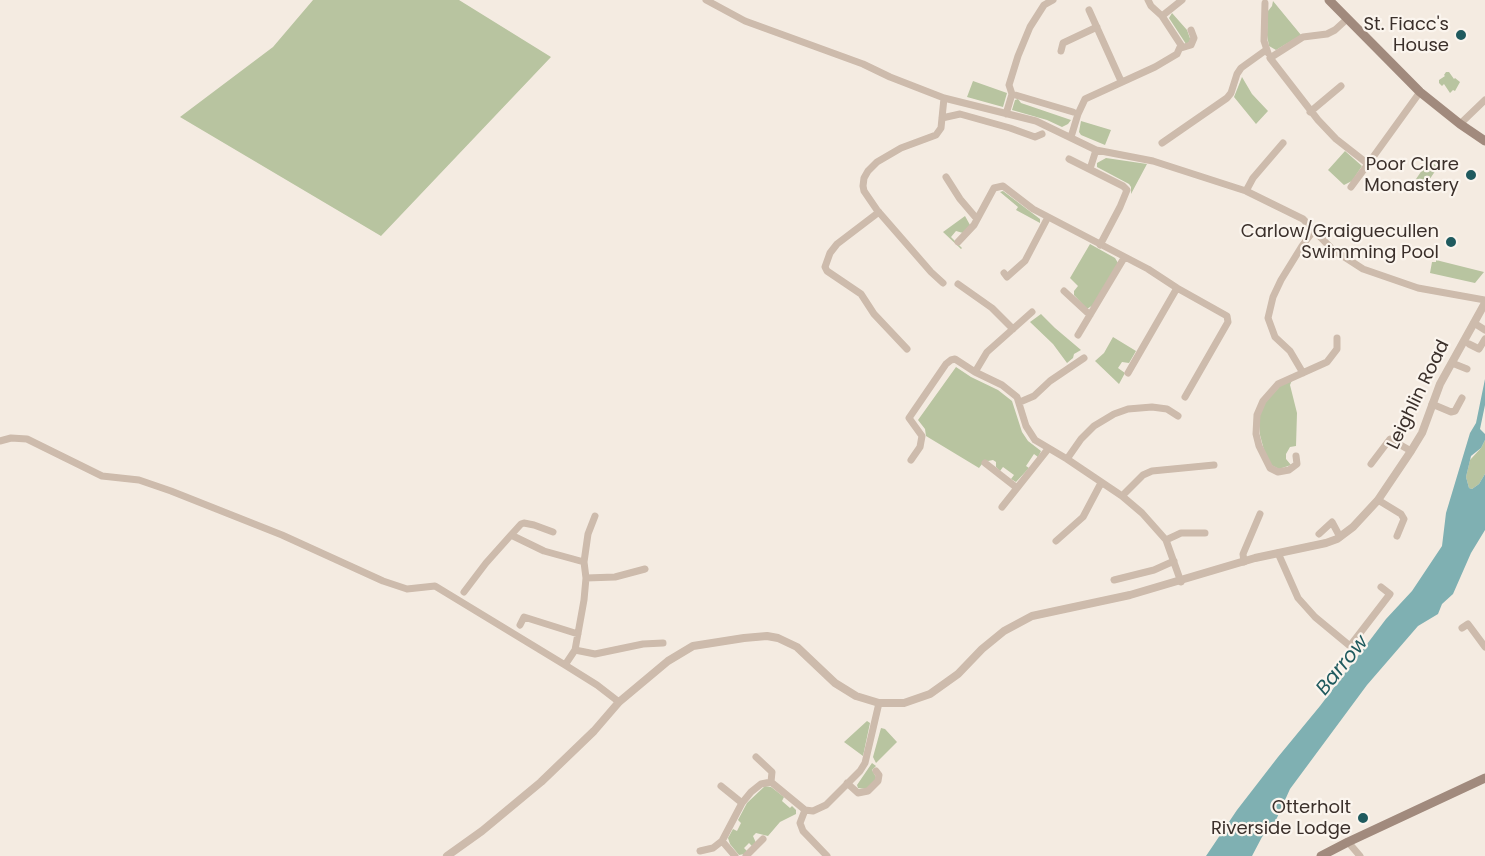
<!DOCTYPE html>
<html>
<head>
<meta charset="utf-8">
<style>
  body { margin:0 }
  canvas { display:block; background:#f4ebe1 }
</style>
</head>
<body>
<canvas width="1485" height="856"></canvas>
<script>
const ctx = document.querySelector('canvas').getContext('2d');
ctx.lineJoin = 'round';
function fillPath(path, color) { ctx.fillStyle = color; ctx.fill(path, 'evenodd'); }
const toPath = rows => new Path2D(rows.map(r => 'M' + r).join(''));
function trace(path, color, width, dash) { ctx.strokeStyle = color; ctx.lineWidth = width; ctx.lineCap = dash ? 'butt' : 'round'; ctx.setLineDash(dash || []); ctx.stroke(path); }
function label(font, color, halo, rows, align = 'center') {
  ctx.font = font + ' Poppins,sans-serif'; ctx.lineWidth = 4.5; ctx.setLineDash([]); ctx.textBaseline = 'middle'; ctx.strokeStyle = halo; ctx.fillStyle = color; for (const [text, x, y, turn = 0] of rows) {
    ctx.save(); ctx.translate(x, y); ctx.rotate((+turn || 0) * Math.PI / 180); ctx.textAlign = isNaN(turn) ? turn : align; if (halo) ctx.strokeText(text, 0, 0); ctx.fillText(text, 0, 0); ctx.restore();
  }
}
fillPath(toPath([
  [313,0,459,0,551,57,381,236,180,117,273,47],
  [1273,1,1301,35,1276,50,1269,46,1267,35,1268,11,1272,6],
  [1172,13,1187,30,1191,41,1186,44,1169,18],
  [1446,72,1449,72,1454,79,1455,78,1460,82,1455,91,1453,90,1450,93,1444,84,1442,86,1439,83,1439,80,1445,76,1444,75],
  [1242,77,1252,94,1268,111,1256,124,1234,97],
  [973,81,1007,93,1003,107,967,97],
  [1018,99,1021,103,1071,120,1068,124,1062,127,1047,120,1012,110,1015,100],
  [1081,121,1111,130,1105,145,1081,135,1079,132],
  [1345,151,1362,166,1352,181,1344,185,1328,170],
  [1106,158,1147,164,1131,194,1131,187,1129,184,1097,167,1097,163],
  [1429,160,1438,167,1425,186,1416,179],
  [1003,191,1040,219,1040,223,1016,210,1018,207,1000,192],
  [965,216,970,225,963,233,956,231,951,237,962,248,961,249,943,232],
  [1090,244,1115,258,1118,263,1093,305,1087,309,1074,295,1074,291,1078,286,1070,278],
  [1436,260,1484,272,1475,283,1430,273,1432,262,1436,262],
  [1041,314,1055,328,1081,350,1074,354,1073,358,1067,363,1053,344,1030,322],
  [1113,337,1136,351,1129,363,1122,362,1118,368,1125,373,1119,384,1095,361,1104,353],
  [956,367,971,377,998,390,1012,401,1022,432,1028,441,1041,451,1038,457,1034,454,1026,466,1029,468,1016,482,1011,479,1014,475,1003,467,1000,471,996,467,996,462,993,460,988,461,985,460,979,468,926,436,925,429,918,420],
  [1293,378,1290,385,1297,413,1296,446,1290,447,1286,454,1286,459,1291,465,1279,469,1271,465,1265,454,1260,435,1259,418,1264,404,1281,385],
  [1485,440,1485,474,1479,484,1472,489,1469,488,1466,477,1470,460,1481,448],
  [867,721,870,723,863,756,844,742],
  [881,728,885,729,897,742,876,763,873,757],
  [872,763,876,766,872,770,877,779,866,789,858,788,857,785],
  [765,786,771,787,784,797,782,801,790,808,792,806,796,810,796,814,780,822,768,836,756,833,753,836,756,843,752,846,749,843,744,848,747,851,744,854,739,855,730,844,728,838,733,829,737,831,741,823,738,820,747,803]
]), '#b8c4a0');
fillPath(toPath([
  [1485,379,1485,405,1480,429,1485,434,1485,440,1481,448,1471,456,1466,477,1469,488,1472,489,1479,484,1485,474,1485,530,1471,553,1453,594,1442,604,1438,614,1418,626,1367,685,1290,789,1276,820,1262,837,1252,856,1206,856,1237,810,1278,757,1320,706,1386,619,1412,591,1442,546,1446,513,1470,433,1476,423]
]), '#7fb0b2');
trace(toPath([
  [706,0,745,21,863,64,890,77,944,98,1036,121,1096,150,1153,161,1246,191,1303,219,1332,249,1363,269,1418,288,1485,300],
  [1053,0,1044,5,1030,27,1018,56,1009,85,1012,94,1073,112],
  [1265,3,1264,41,1268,53],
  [1089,10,1121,81],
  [1162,16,1182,0],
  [1347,19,1335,30,1327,34,1303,37,1270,58,1318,120,1336,139,1368,164,1420,92],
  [1181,48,1191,45,1194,38,1191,30],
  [1061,51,1063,43,1097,27],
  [1310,112,1341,86],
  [1006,114,1012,94],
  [942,118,960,114,1010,128,1035,137,1042,134],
  [1460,124,1485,100],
  [1071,137,1078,114,1085,99,1155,67,1177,54,1181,45,1162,16,1151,6,1148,0],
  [1162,143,1227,98,1231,93,1237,74,1241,68,1266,50],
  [1069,159,1123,186,1127,190,1120,207,1100,245],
  [1090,169,1096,150],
  [946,177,960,199,977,219],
  [1351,187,1368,164],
  [1246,191,1253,178,1283,143],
  [879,212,837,244,830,253,825,267,827,271,861,294,874,314,907,349],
  [958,242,974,225,994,188,1003,186,1033,209,1148,269,1177,288,1227,316,1228,322,1185,397],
  [1004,273,1007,277,1025,261,1048,217],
  [943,283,931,272,877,210,864,191,863,186,864,178,868,171,877,162,901,148,936,135,941,128,944,98],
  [958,284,992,308,1013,329],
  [1064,291,1090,315],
  [1474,323,1485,330],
  [1078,335,1124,258],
  [1469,344,1479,349,1485,339],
  [1452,363,1467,369],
  [975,372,987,352,1032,312],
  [1128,373,1177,288],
  [1303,373,1290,351,1275,337,1268,318,1273,297,1281,280,1302,246,1314,230],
  [1020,402,1034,396,1050,381,1084,358],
  [1432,404,1451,412,1455,411,1462,398],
  [0,441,11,438,27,439,102,476,139,480,171,491,282,535,383,581,407,589,435,586,565,665,597,685,619,702],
  [1296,456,1297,464,1289,470,1278,472,1270,468,1259,446,1256,434,1257,415,1263,401,1278,384,1327,362,1337,349,1337,338],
  [1067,459,1081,439,1094,426,1114,414,1128,409,1152,407,1167,409,1178,416],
  [911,460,920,447,922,436,909,418,946,364,951,360,955,359,975,372,1002,385,1017,397,1026,426,1035,440,1067,459,1122,496,1142,513,1166,540,1181,582],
  [985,463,1017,488],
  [1371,464,1390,439,1411,451],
  [1122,496,1143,475,1152,471,1214,465],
  [1378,500,1401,514,1404,519,1397,536],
  [1002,507,1048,449],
  [1319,534,1332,522,1340,537],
  [511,535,521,524,524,523,534,525,553,532],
  [1166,540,1181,533,1205,533],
  [1056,541,1083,517,1101,483],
  [1278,553,1298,598,1315,617,1350,646,1390,594,1381,587],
  [1244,562,1243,554,1260,514],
  [586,578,615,577,645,569],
  [1114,580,1154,570,1174,561],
  [464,592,486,563,511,535,544,551,584,562],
  [520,625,524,617,578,634],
  [1462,628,1468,624,1485,647],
  [575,650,595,654,643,644,663,643],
  [565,665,575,650,584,600,586,578,584,562,588,534,595,516],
  [756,757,772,772,771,782],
  [847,783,858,793,868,791,878,781,879,775,876,771],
  [721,786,742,803],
  [805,810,800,823,803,831,827,856],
  [1348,842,1360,856],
  [700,851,713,848,722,841],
  [735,856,722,841,742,803,751,792,761,784,771,782,805,810,813,811,826,805,860,771,865,763,879,703],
  [746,856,763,839]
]), '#cdbbac', 7);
trace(toPath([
  [447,856,482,831,541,782,594,731,619,702,668,661,693,646,744,638,767,636,778,638,797,647,835,683,856,696,879,703,904,703,930,694,958,674,982,649,1004,631,1032,616,1130,595,1255,558,1326,543,1337,539,1353,527,1378,500,1411,451,1422,433,1440,384,1485,303]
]), '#cdbbac', 8);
trace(toPath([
  [1329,0,1420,92,1460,124,1485,141],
  [1321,856,1348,842,1485,778]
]), '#a18a7d', 9);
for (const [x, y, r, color] of [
  [1461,35,6,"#1f5a5e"],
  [1471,175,6,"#1f5a5e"],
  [1451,242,6,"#1f5a5e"],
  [1363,818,6,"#1f5a5e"]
]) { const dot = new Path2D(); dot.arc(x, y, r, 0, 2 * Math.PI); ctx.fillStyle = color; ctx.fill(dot); trace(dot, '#fbf5ee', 2); }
label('18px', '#3b302b', '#fbf5ee', [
  ["St. Fiacc's",1449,25],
  ["House",1449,46],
  ["Poor Clare",1459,165],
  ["Monastery",1459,186],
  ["Carlow/Graiguecullen",1439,232],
  ["Swimming Pool",1439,253],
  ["Otterholt",1351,808],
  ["Riverside Lodge",1351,829]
], 'right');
label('18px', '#3b302b', '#fbf5ee', [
  ["Leighlin Road",1419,395,-64]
]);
label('italic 20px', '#1f5a5e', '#fbf5ee', [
  ["Barrow",1343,666,-51]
]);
</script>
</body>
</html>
